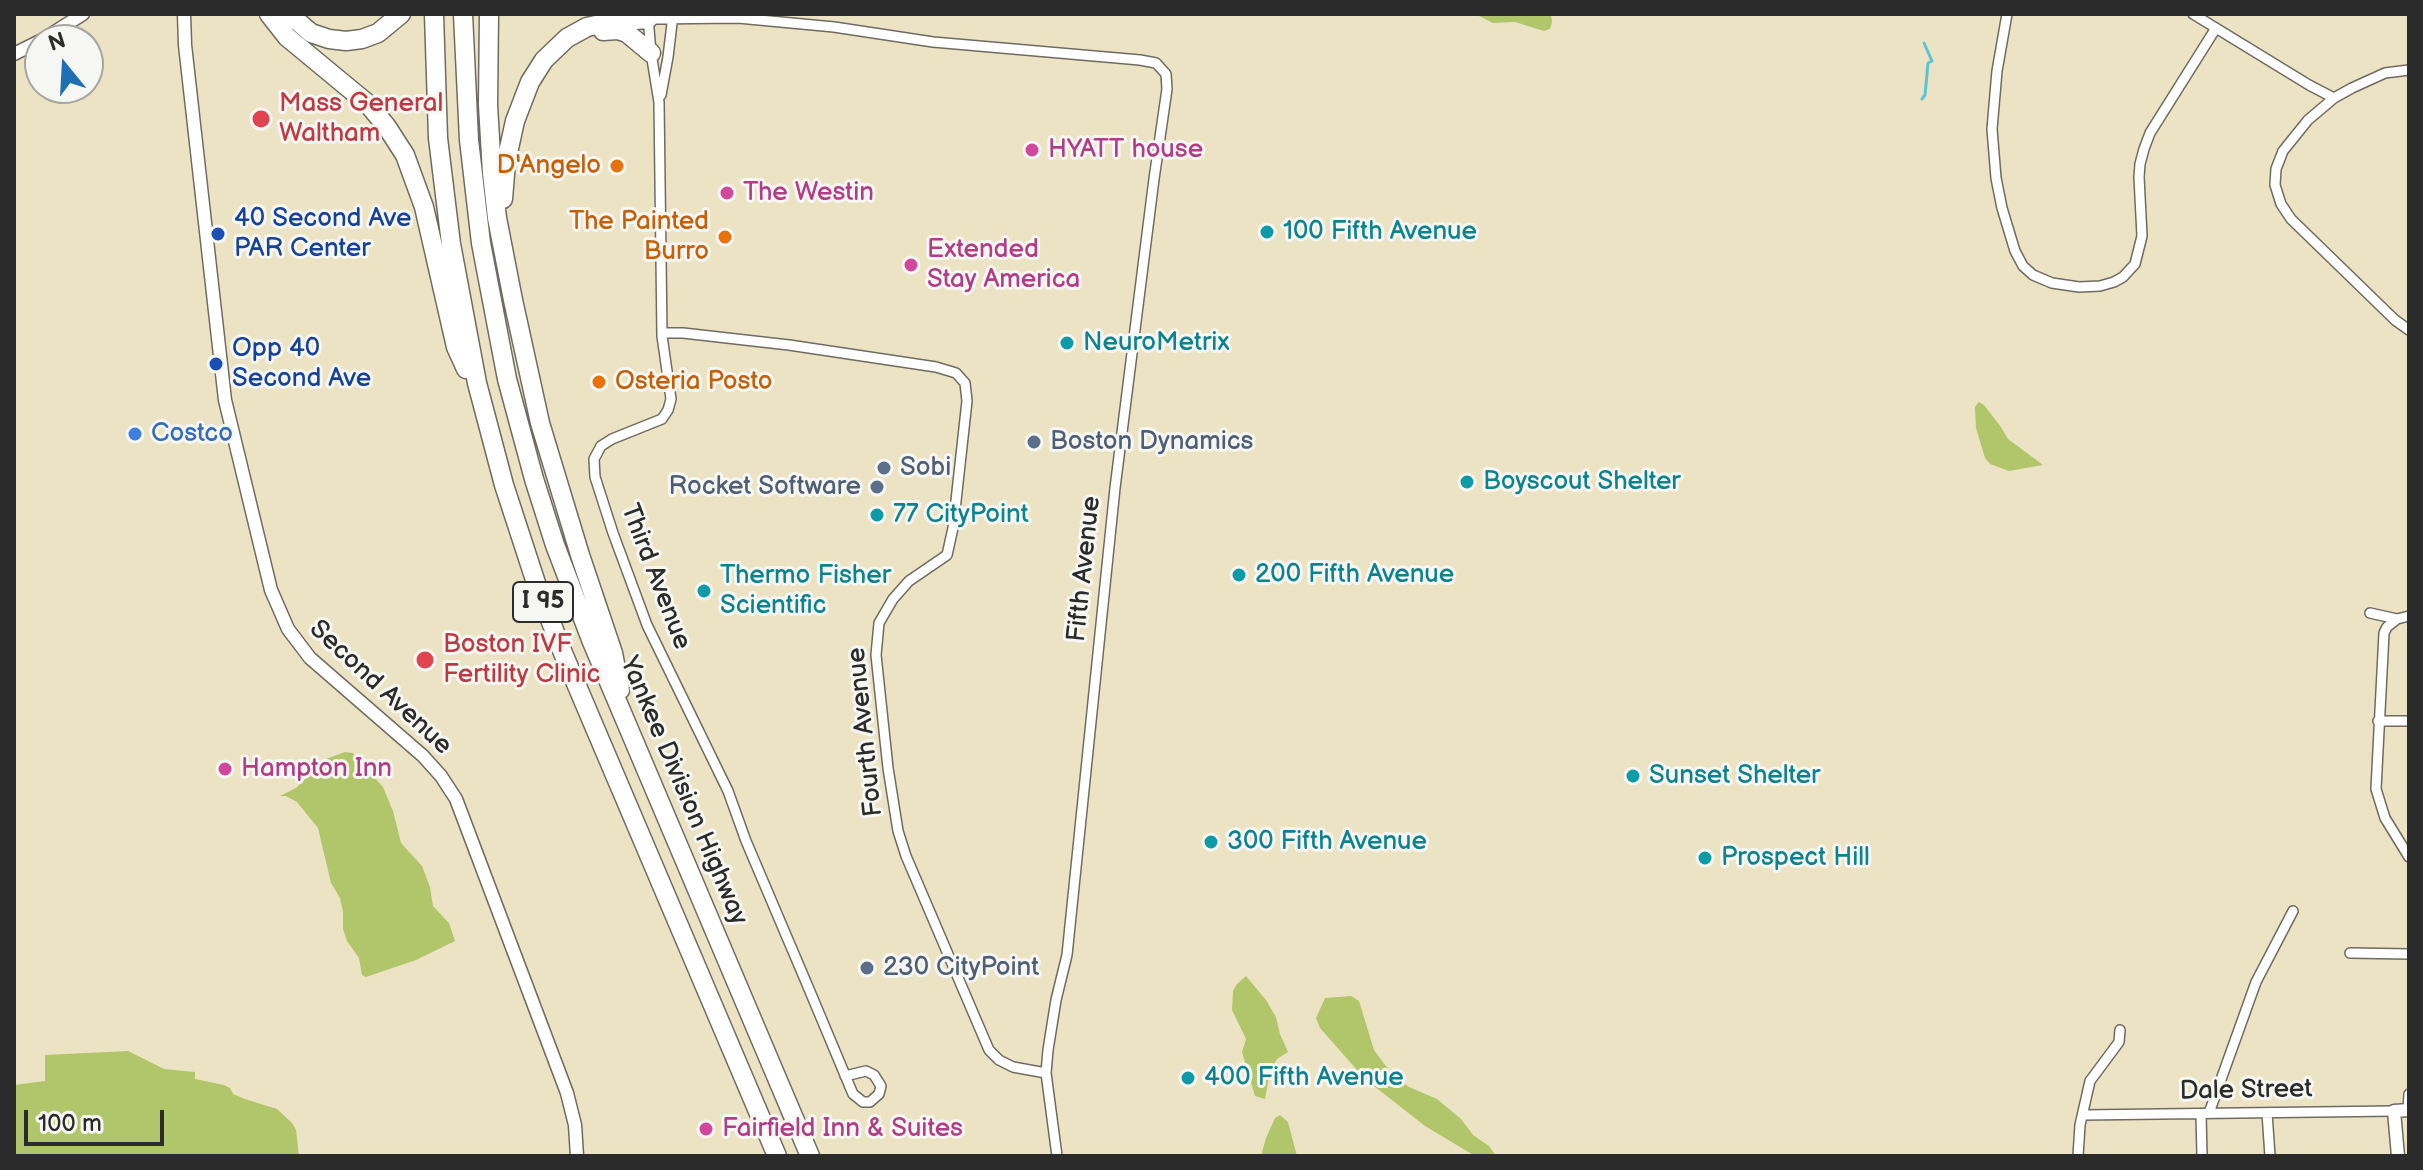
<!DOCTYPE html>
<html>
<head>
<meta charset="utf-8">
<style>
  body { margin:0 }
  #map { position:relative; width:2423px; height:1170px; overflow:hidden; background:#ece3c5; font-family:"Balsamiq Sans",sans-serif }
  canvas { display:block }
  .frame { position:absolute; inset:0; border:16px solid #2b2b2b; pointer-events:none }
  .north { position:absolute; left:24px; top:24px; width:80px; height:80px; box-sizing:border-box; background:#f6f6f2; border:2px solid #a5a5a2; border-radius:50%; rotate:342deg; font-size:22px; font-weight:700; line-height:32px; text-align:center; color:#2b2b2b }
  .north::after { content:''; display:block; margin:auto; width:28px; height:36px; background:#1f6fb2; clip-path:polygon(50% 0,100% 100%,50% 72%,0 100%) }
  .scale { position:absolute; left:24px; top:1110px; width:140px; height:36px; box-sizing:border-box; border:4px solid #2b2b2b; border-top:0; padding-left:10px; font-size:24px; line-height:28px; white-space:nowrap; color:#2b2b2b; -webkit-text-stroke:6px #f6f6f2; paint-order:stroke }
</style>
</head>
<body>
<div id="map">
<canvas width="2423" height="1170"></canvas>
<div class="frame"></div>
<div class="north">N</div>
<div class="scale">100 m</div>
</div>
<script>
const ctx = document.querySelector('canvas').getContext('2d');
ctx.lineJoin = 'round';
function fillPath(path, color) { ctx.fillStyle = color; ctx.fill(path, 'evenodd'); }
const toPath = rows => new Path2D(rows.map(r => 'M' + r).join(''));
function trace(path, color, width, dash) { ctx.strokeStyle = color; ctx.lineWidth = width; ctx.lineCap = dash ? 'butt' : 'round'; ctx.setLineDash(dash || []); ctx.stroke(path); }
function label(font, color, halo, rows, align = 'center') {
  ctx.font = font + ' "Balsamiq Sans",sans-serif'; ctx.lineWidth = 6; ctx.setLineDash([]); ctx.textBaseline = 'middle'; ctx.strokeStyle = halo; ctx.fillStyle = color; for (const [text, x, y, turn = 0] of rows) {
    ctx.save(); ctx.translate(x, y); ctx.rotate((+turn || 0) * Math.PI / 180); ctx.textAlign = isNaN(turn) ? turn : align; if (halo) ctx.strokeText(text, 0, 0); ctx.fillText(text, 0, 0); ctx.restore();
  }
}
fillPath(toPath([
  [1475,14,1551,14,1552,22,1550,29,1544,31,1515,22,1493,23],
  [1979,402,1984,405,2001,427,2008,439,2043,465,2009,471,1990,464,1985,458,1976,428,1975,407],
  [345,752,353,753,359,759,360,768,375,778,383,787,393,811,401,843,422,866,430,887,433,906,449,923,455,941,416,960,366,977,362,975,359,958,347,941,343,929,343,912,340,898,331,883,318,828,297,802,286,796,280,796,296,788,326,759],
  [1246,976,1266,1000,1276,1017,1280,1034,1288,1052,1277,1059,1270,1071,1265,1099,1255,1096,1242,1052,1246,1039,1232,1010,1233,991,1237,984],
  [1351,996,1359,1001,1374,1050,1391,1073,1409,1087,1437,1099,1461,1119,1473,1135,1489,1146,1496,1156,1475,1156,1425,1126,1365,1079,1320,1028,1316,1018,1325,998],
  [128,1051,164,1069,195,1072,195,1079,224,1085,230,1088,233,1094,245,1099,277,1109,292,1123,296,1130,299,1156,14,1156,14,1085,45,1081,45,1055],
  [1280,1115,1288,1122,1297,1156,1261,1156,1266,1138,1275,1118]
]), '#b1c66b');
trace(toPath([
  [1922,99,1925,95,1928,63,1932,61,1924,43]
]), '#5bc5d6', 3);
const minor = toPath([
  [2007,14,1997,71,1992,129,1996,178,2002,208,2015,251,2023,266,2033,275,2052,283,2079,287,2100,286,2114,282,2123,277,2135,264,2142,236,2139,177,2140,164,2144,149,2150,133,2216,28],
  [2193,14,2309,85,2334,98],
  [648,17,651,53,659,102,662,336,671,399,668,410,662,419,612,439,601,446,594,459,595,477,613,533,647,625,728,791,746,841,806,982,827,1032,850,1087,853,1094,863,1102,870,1102,879,1094,881,1086,874,1075,866,1071,845,1076],
  [648,19,738,18,834,27,933,42,1140,60,1156,63,1166,74,1167,89,1154,179,1115,488,1067,955,1056,1000,1048,1050,1046,1073,1057,1156],
  [2409,70,2385,73,2352,88,2334,98,2308,120,2283,151,2276,169,2275,185,2281,204,2291,219,2395,320,2409,330],
  [661,95,668,57,673,15],
  [662,333,683,333,789,345,936,367,956,373,965,383,967,401,953,528,947,555,909,581,893,599,879,623,876,655,888,768,898,831,906,856,989,1050,999,1060,1013,1067,1046,1073],
  [2370,613,2397,619,2409,616],
  [2397,619,2387,627,2384,633,2376,789,2385,818,2409,857],
  [2378,721,2409,721],
  [2350,953,2409,954],
  [2408,1110,2409,1094],
  [2209,1113,2256,982,2293,911],
  [2267,1113,2270,1156],
  [2201,1114,2202,1156],
  [2083,1115,2394,1111],
  [2078,1156,2080,1125,2090,1081,2119,1042,2120,1030]
]);
const tertiary = toPath([
  [184,14,185,45,225,400,271,590,288,629,310,658,423,756,441,776,456,799,567,1093,575,1125,577,1156],
  [42,40,83,14],
  [14,54,40,41],
  [2398,1156,2394,1111,2409,1110]
]);
const motorway = toPath([
  [269,14,287,37,368,104,387,127,405,155,424,207,456,347,466,369],
  [289,14,311,33,329,39,346,41,362,39,378,33,401,14],
  [434,14,438,138,451,244,477,383,504,485,537,586,563,653,777,1156],
  [463,14,469,140,481,243,507,379,534,479,555,545,592,642,810,1156],
  [489,14,488,105,492,173,497,218,513,300,540,423,580,555,613,653,620,690],
  [603,31,618,30,627,33,651,53],
  [503,199,506,162,515,121,530,82,544,60,567,38,587,27,609,22,648,19]
]);
trace(minor, '#6f6b61', 12);
trace(tertiary, '#6f6b61', 15);
trace(motorway, '#6f6b61', 21);
trace(minor, '#fff', 9);
trace(tertiary, '#fff', 12);
trace(motorway, '#fff', 18);
for (const [x, y, r, color] of [
  [261,119,10,"#e0444e"],
  [1032,150,8,"#d1479c"],
  [617,166,8,"#e8710a"],
  [727,193,8,"#d1479c"],
  [1267,232,8,"#0f9aa8"],
  [218,234,8,"#1a4fb4"],
  [725,237,8,"#e8710a"],
  [911,265,8,"#d1479c"],
  [1067,343,8,"#0f9aa8"],
  [216,364,8,"#1a4fb4"],
  [599,382,8,"#e8710a"],
  [135,434,8,"#3f7fe0"],
  [1034,442,8,"#5c6f8a"],
  [884,468,8,"#5c6f8a"],
  [1467,482,8,"#0f9aa8"],
  [877,487,8,"#5c6f8a"],
  [877,515,8,"#0f9aa8"],
  [1239,575,8,"#0f9aa8"],
  [704,591,8,"#0f9aa8"],
  [425,660,10,"#e0444e"],
  [225,769,8,"#d1479c"],
  [1633,776,8,"#0f9aa8"],
  [1211,842,8,"#0f9aa8"],
  [1705,858,8,"#0f9aa8"],
  [867,968,8,"#5c6f8a"],
  [1188,1078,8,"#0f9aa8"],
  [706,1129,8,"#d1479c"]
]) { const dot = new Path2D(); dot.arc(x, y, r, 0, 2 * Math.PI); ctx.fillStyle = color; ctx.fill(dot); trace(dot, '#f6f6f2', 3); }
for (const [x, y, w] of [
  [543,602,60]
]) { const box = new Path2D(); box.roundRect(x - w / 2, y - 20, w, 40, 6); ctx.fillStyle = '#f6f6f2'; ctx.fill(box); trace(box, '#2b2b2b', 2); }
label('bold 24px', '#2b2b2b', null, [
  ["I 95",543,602]
]);
label('26px', '#be3a42', '#f6f6f2', [
  ["Mass General",279,104],
  ["Waltham",279,134],
  ["Boston IVF",443,645],
  ["Fertility Clinic",443,675]
], 'left');
label('26px', '#b23c85', '#f6f6f2', [
  ["HYATT house",1048,150],
  ["The Westin",743,193],
  ["Extended",927,250],
  ["Stay America",927,280],
  ["Hampton Inn",241,769],
  ["Fairfield Inn & Suites",722,1129]
], 'left');
label('26px', '#c56008', '#f6f6f2', [
  ["D'Angelo",601,166],
  ["The Painted",709,222],
  ["Burro",709,252],
  ["Osteria Posto",615,382,"left"]
], 'right');
label('26px', '#164399', '#f6f6f2', [
  ["40 Second Ave",234,219],
  ["PAR Center",234,249],
  ["Opp 40",232,349],
  ["Second Ave",232,379]
], 'left');
label('26px', '#0d838f', '#f6f6f2', [
  ["100 Fifth Avenue",1283,232],
  ["NeuroMetrix",1083,343],
  ["Boyscout Shelter",1483,482],
  ["77 CityPoint",893,515],
  ["200 Fifth Avenue",1255,575],
  ["Thermo Fisher",720,576],
  ["Scientific",720,606],
  ["Sunset Shelter",1649,776],
  ["300 Fifth Avenue",1227,842],
  ["Prospect Hill",1721,858],
  ["400 Fifth Avenue",1204,1078]
], 'left');
label('26px', '#366cbe', '#f6f6f2', [
  ["Costco",151,434]
], 'left');
label('26px', '#4e5e75', '#f6f6f2', [
  ["Boston Dynamics",1050,442],
  ["Sobi",900,468],
  ["Rocket Software",861,487,"right"],
  ["230 CityPoint",883,968]
], 'left');
label('26px', '#2b2b2b', '#f6f6f2', [
  ["Fifth Avenue",1085,569,-84],
  ["Third Avenue",655,577,69],
  ["Second Avenue",380,688,43],
  ["Fourth Avenue",866,732,-96],
  ["Yankee Division Highway",683,791,67],
  ["Dale Street",2246,1091,-1]
]);
</script>
</body>
</html>
